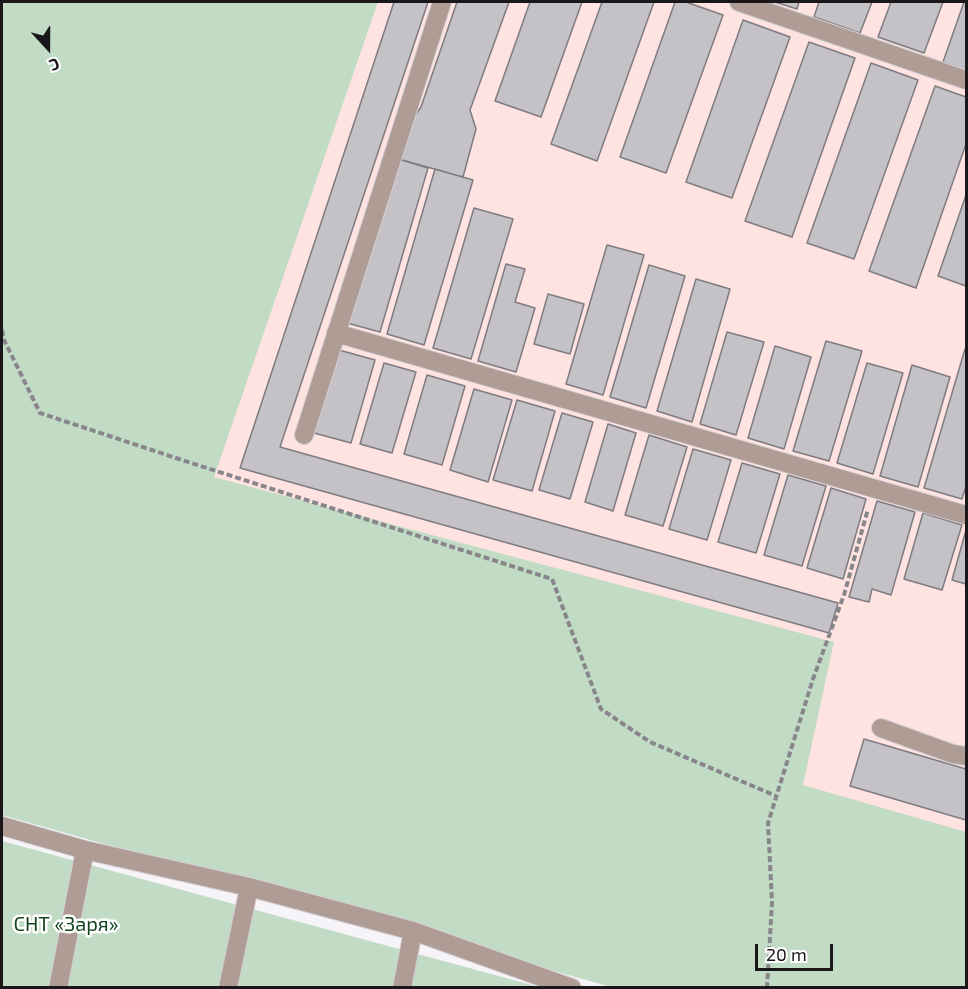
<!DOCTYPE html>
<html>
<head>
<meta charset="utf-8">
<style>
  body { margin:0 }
  #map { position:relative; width:968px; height:989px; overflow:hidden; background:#f6f3f9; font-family:"Exo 2",sans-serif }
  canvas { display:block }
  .frame { position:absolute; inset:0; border:3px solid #19171a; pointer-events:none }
  .north { position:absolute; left:18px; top:18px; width:60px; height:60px; -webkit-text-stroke:4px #fff; paint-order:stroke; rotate:159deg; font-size:16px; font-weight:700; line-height:24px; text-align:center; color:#19171a }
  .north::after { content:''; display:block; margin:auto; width:21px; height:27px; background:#19171a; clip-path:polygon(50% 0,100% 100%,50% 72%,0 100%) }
  .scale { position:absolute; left:755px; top:944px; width:78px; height:27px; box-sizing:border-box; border:3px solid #19171a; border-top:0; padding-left:8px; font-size:18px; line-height:21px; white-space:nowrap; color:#19171a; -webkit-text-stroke:4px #fff; paint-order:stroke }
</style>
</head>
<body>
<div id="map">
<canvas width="968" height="989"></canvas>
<div class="frame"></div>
<div class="north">С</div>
<div class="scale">20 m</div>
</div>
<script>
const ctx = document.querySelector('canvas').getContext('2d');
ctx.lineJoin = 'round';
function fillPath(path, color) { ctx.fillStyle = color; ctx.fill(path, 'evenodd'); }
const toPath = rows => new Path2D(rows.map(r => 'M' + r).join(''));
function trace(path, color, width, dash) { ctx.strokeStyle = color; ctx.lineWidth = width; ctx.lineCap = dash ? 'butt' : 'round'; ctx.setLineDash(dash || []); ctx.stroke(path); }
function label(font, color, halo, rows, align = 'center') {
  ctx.font = font + ' "Exo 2",sans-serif'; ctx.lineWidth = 5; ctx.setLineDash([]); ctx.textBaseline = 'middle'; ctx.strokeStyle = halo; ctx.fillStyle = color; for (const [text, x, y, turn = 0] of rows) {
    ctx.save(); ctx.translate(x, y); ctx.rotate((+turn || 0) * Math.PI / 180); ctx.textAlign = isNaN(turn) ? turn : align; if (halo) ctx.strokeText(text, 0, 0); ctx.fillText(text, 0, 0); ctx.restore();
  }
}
fillPath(toPath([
  [378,2,966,2,966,987,213,477]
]), '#fee3e0');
fillPath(toPath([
  [2,2,378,2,214,477,834,642,803,785,966,832,966,987,611,987,2,815],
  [2,841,539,987,2,987]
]), '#c2dbc4');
const building = toPath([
  [394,2,428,2,280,447,838,603,829,633,240,468,394,2],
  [457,2,509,2,470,110,476,129,463,177,395,158,401,136,421,107,457,2],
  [530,2,582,2,541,117,495,101,530,2],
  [602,2,654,2,597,161,551,144,602,2],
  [675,2,686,2,723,15,666,173,620,157,675,2],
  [775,2,799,2,797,9,775,2],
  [819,2,872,2,860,33,814,17,819,2],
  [891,2,943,2,924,53,878,37,891,2],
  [964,2,966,2,966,71,943,62,964,2],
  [743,20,790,37,732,198,686,182,743,20],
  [809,42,855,58,792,237,745,221,809,42],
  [871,63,918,80,854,259,807,243,871,63],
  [935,86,966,97,966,144,916,288,869,271,935,86],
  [395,158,428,168,380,332,347,323,395,158],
  [435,169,473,180,424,345,387,334,435,169],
  [966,195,966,286,938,276,966,195],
  [474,208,513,219,471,359,433,348,474,208],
  [607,245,644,255,603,395,566,384,607,245],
  [506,264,525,269,515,302,535,308,516,372,478,361,506,264],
  [649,265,685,276,646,408,610,397,649,265],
  [696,279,730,289,692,422,657,411,696,279],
  [548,294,584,304,570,354,534,344,548,294],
  [727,332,764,342,736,435,700,424,727,332],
  [826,341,862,351,829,461,793,451,826,341],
  [775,346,811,357,784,449,748,438,775,346],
  [965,349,966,349,966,486,962,499,924,488,965,349],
  [339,350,375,360,351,443,314,433,339,350],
  [384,363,416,372,392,453,360,444,384,363],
  [867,363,903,373,873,474,837,463,867,363],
  [912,365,950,377,918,487,880,476,912,365],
  [427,375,465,386,442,465,404,454,427,375],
  [474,389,512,400,488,482,450,470,474,389],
  [517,400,555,411,532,491,493,480,517,400],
  [562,413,593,422,570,499,539,490,562,413],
  [608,424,636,433,613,511,585,502,608,424],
  [649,435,687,447,663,526,625,515,649,435],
  [693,449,731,460,707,540,669,529,693,449],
  [742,463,780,474,756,553,718,542,742,463],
  [788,475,826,486,802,566,764,555,788,475],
  [831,488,866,499,843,579,807,568,831,488],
  [877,501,915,512,891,595,872,589,869,602,849,597,877,501],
  [923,513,962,525,942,590,904,579,923,513],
  [966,530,966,584,952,580,966,530],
  [864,739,966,769,966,820,850,786,864,739]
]);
fillPath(building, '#c4c1c7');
trace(building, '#7e7b81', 1.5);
const minor = toPath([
  [739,2,966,80],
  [336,333,966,515],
  [304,435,442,2],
  [881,728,953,754,966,756],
  [2,826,85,850,249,887,413,931,572,988],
  [58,988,85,850],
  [228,988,249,887],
  [402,988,413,931]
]);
trace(minor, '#d3d0d5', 20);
trace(toPath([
  [2,330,4,340,40,413,179,459,552,579,601,709,650,742,776,796],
  [767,988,772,902,768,823,813,679,844,595,868,509]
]), '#88868b', 4, [6, 3]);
trace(minor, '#af9d95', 18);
label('20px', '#12451d', '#fff', [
  ["СНТ «Заря»",66,924]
]);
</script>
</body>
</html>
